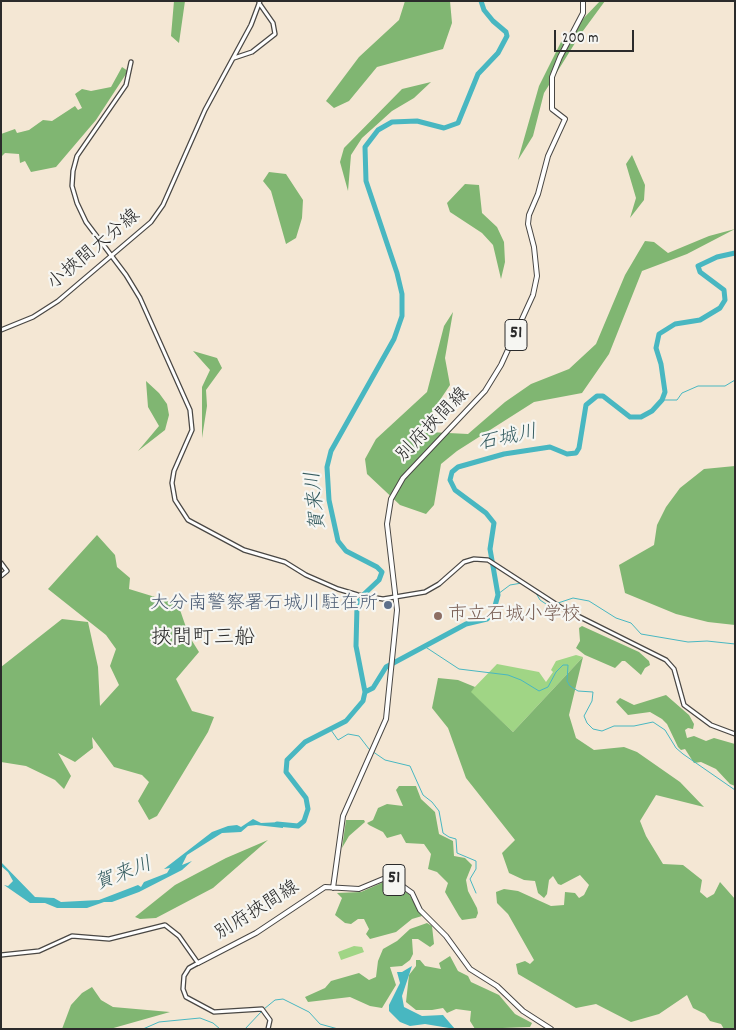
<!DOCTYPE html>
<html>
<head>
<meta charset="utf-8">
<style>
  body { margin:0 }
  #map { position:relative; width:736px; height:1030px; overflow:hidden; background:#f4e7d4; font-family:Dekko,sans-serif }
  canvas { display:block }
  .frame { position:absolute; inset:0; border:2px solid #2b2b2b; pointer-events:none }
  .scale { position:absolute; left:554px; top:30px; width:80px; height:22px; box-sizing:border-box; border:2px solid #2b2b2b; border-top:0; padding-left:6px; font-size:15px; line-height:18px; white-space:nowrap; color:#2b2b2b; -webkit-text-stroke:4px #f6f6f2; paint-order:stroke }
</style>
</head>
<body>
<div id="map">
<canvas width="736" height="1030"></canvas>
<div class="frame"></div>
<div class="scale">200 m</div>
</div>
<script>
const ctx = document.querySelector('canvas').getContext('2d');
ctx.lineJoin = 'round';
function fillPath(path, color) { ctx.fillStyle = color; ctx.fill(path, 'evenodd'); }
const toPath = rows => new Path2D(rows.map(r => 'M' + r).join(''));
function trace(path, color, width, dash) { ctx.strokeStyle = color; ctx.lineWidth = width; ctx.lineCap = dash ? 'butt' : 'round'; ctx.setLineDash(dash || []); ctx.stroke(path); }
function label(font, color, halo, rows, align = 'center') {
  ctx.font = font + ' Dekko,"Klee One",sans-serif'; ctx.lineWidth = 4.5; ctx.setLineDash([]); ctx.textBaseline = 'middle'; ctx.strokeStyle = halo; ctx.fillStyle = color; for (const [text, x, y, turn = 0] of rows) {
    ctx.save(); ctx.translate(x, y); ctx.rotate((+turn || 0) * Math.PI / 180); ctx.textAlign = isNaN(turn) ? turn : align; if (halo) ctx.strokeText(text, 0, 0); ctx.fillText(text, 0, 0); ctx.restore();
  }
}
fillPath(toPath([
  [576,655,583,657,513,732,470,692,497,664,539,672,546,682,553,672,551,670,556,661],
  [354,946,362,947,364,952,341,960,338,952]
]), '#a0d585');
fillPath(toPath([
  [174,1,185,1,179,43,171,36],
  [405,1,450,1,452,23,443,49,377,67,349,101,334,108,326,101,359,57,399,20],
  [600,1,605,1,580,35,544,93,533,136,518,160,539,86,561,42],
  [122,67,128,71,96,120,56,167,31,172,25,161,20,163,19,154,5,153,1,157,1,134,15,129,17,133,29,130,43,120,52,121,75,106,78,110,82,108,75,94,82,89,91,91,111,87],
  [431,82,414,98,392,111,362,138,351,155,348,191,340,162,344,148,402,89],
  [632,155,645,185,644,200,630,218,636,198,626,164],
  [269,172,286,174,303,200,302,218,296,238,286,244,271,191,263,181],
  [465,184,479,185,482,213,497,227,504,242,505,262,501,279,493,245,482,233,450,212,447,203],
  [735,229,687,254,642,271,609,354,582,393,534,402,457,451,441,464,434,505,426,514,400,505,367,474,365,459,376,439,427,392,444,326,453,312,445,358,450,385,432,412,429,432,468,434,505,402,531,384,569,369,596,344,625,275,645,241,654,242,668,253,709,236],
  [193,351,217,358,222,368,206,390,207,406,202,438,202,387,210,370],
  [146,381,159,393,167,404,169,415,165,430,138,451,159,426,148,407],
  [735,466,735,625,708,622,676,614,625,593,619,565,654,545,657,525,666,507,680,488,704,469],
  [97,535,115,555,117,567,130,578,129,589,178,604,189,636,199,652,176,679,192,711,214,717,208,732,157,816,149,820,138,801,149,782,142,775,114,767,92,737,93,748,75,762,58,753,71,776,64,789,55,780,26,766,1,762,1,667,62,619,88,622,98,667,100,706,119,685,110,666,116,649,106,635,48,589],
  [582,626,639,652,649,661,650,665,645,668,641,675,625,661,622,661,615,668,585,655,576,648,580,641,579,628],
  [583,657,569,715,576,738,594,750,624,747,637,752,680,782,704,807,656,795,640,821,646,836,663,864,683,865,702,880,700,892,707,898,714,894,720,882,735,899,735,1029,724,1029,721,1024,710,1021,705,1014,693,1008,687,995,659,1014,631,1022,596,1004,576,1008,518,974,516,964,525,961,530,964,534,960,508,914,497,903,496,892,504,889,518,891,551,906,564,905,565,892,575,893,579,898,584,895,589,885,580,875,561,885,558,884,553,876,549,880,547,894,544,898,538,893,535,881,524,880,509,873,502,853,515,840,466,778,448,728,432,708,438,678,458,680,475,687,471,692,513,732],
  [666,695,689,715,694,724,693,729,688,728,685,730,687,738,694,736,706,741,714,738,735,744,735,786,730,784,716,769,701,762,694,763,685,749,681,750,678,747,667,724,662,719,650,712,628,715,616,702,620,698,634,705],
  [399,786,416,786,421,799,435,812,439,834,453,841,454,856,465,858,472,865,466,880,468,891,477,908,478,913,476,918,462,920,459,916,445,892,448,883,437,872,428,869,431,854,424,844,406,843,401,834,387,838,383,832,369,825,367,823,373,820,378,808,387,804,403,806,396,790],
  [346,820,364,820,365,822,349,836,342,848],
  [268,840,213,888,156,918,140,919,135,917,175,885,226,858],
  [386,881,409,894,422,916,412,919,396,932,370,939,366,934,369,929,364,919,358,919,351,924,345,923,335,915,342,898,337,893,361,892],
  [427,923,432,926,434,944,430,947,418,939,412,939,413,954,410,960,402,966,390,967,396,985,382,1008,370,1006,350,997,308,1002,305,997,325,988,331,981,359,973,369,980,376,977,378,961,383,949,397,941,410,929],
  [450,956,458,971,468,976,471,982,499,995,515,1014,532,1023,530,1027,475,1029,470,1021,471,1011,456,1009,447,1013,443,1008,432,1010,416,1010,406,1002,409,975,416,966,416,960,420,960,425,966,441,969,439,963],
  [92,987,101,1000,113,1007,170,1012,110,1029,62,1029,71,1005,82,993]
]), '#80b672');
fillPath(toPath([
  [253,819,261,823,281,822,283,823,283,828,256,825,248,826,241,832,222,833,187,855,182,865,192,861,182,870,139,892,112,902,104,902,87,908,57,908,45,903,30,903,4,885,8,886,13,881,8,872,1,866,1,862,35,897,54,898,61,902,99,900,138,885,141,887,144,882,167,873,170,868,164,869,212,832,228,826,237,825,241,827],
  [412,966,402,996,404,1007,422,1016,443,1015,455,1029,425,1024,410,1026,400,1022,389,1011,389,1005,400,983,397,972,402,972]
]), '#48b7c1');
trace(toPath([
  [1,18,1,21],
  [662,400,677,400,682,393,698,386,725,386,735,380],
  [526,583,532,587],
  [536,593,540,600,549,606,573,598,589,601,616,618,631,623,641,634,688,642,707,641,735,644],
  [498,594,510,585,522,583],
  [424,646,459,669,508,675,521,680,539,691,548,687,556,672,563,665,568,665,567,681,570,686,578,691,593,692,592,701,584,716,587,723,593,729,602,731,614,726,634,726,653,722,665,730,676,748,683,754,735,790],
  [331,730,338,740,348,734,359,736,369,749,385,760,410,766,423,795,432,802,439,811,443,833,449,837,456,839,457,853,476,861,476,869,470,879,476,893],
  [264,1009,275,1000,283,999,309,1012,320,1024,338,1029],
  [143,1029,159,1022,200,1018,213,1023,220,1029],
  [245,1029,261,1012]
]), '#48b7c1', 1);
trace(toPath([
  [365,692,373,688,386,667,466,624,487,619,493,613,498,595,490,549,494,523,486,513,455,490,450,480,452,472,458,467,504,454,550,447,567,454,576,453,579,448,586,405,597,396,603,396,630,417,641,417,652,411,662,400,665,392,661,364,656,348,659,334,675,324,700,320,720,308,725,300,724,290,700,272,698,266,717,257,735,253],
  [277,824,298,826,304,821,308,809,306,798,286,772,287,760,305,742,346,721,363,701,365,692,356,646,357,606,361,597,379,580,382,572,377,567,346,551,338,541,329,500,327,467,331,451,394,339,402,316,402,294,397,273,366,181,365,147,378,130,392,122,417,121,444,128,458,123,478,74,498,53,507,36,506,32,493,21,484,10,481,1]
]), '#48b7c1', 5);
const secondary = toPath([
  [234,58,252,52,275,34,273,23,259,3],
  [131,62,126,85,77,156,73,171,72,186,77,203,86,222,126,275,140,298,190,410,192,430,174,471,172,483,175,500,188,520,244,550,285,562,306,575,338,589,358,595,383,599,425,592,439,584,464,562,474,559,488,560,562,608,666,660,674,669,684,705,711,725,735,734],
  [1,330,33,317,58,301,151,222,163,205,205,110,251,25,260,1],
  [1,563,7,571,1,576],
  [1,955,39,951,72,936,109,939,165,925,179,936,198,963,189,968,184,976,183,989,186,997,214,1012,262,1009,270,1020,268,1029]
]);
const primary = toPath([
  [333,888,343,816,386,719,397,610,387,524,391,499,403,478,485,391,501,365,533,295,537,276,534,247,528,224,529,215,538,194,548,156,565,119,552,109,552,77,560,57,583,13,583,1],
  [198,963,256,933,325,887,359,889,383,879,391,878,412,893,420,910,446,936,470,969,497,986,523,1011,551,1029]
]);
trace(secondary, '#494744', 5.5);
trace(primary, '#494744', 6);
trace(secondary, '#fff', 3);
trace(primary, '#fff', 4);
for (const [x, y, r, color] of [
  [388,605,5,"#5c6f8a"],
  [438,616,5,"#8d6e63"]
]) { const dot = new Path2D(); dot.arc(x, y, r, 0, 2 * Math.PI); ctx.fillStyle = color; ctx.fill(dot); trace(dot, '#f6f6f2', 2); }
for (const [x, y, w] of [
  [516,335,22],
  [394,880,22]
]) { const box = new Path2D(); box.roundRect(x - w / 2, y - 15.5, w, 31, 4); ctx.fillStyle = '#f6f6f2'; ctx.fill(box); trace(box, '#2b2b2b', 1); }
label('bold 18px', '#2b2b2b', null, [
  ["51",516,335],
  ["51",394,880]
]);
label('19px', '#2b2b2b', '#f6f6f2', [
  ["小挾間大分線",95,251,-40],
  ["別府挾間線",434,426,-46],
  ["別府挾間線",258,912,-32]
]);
label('19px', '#4e5e75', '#f6f6f2', [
  ["大分南警察署石城川駐在所",378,605]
], 'right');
label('19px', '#785e54', '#f6f6f2', [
  ["市立石城小学校",448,616]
], 'left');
label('italic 20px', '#355c60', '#f6f6f2', [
  ["石城川",508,440,-12],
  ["賀来川",318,501,-96],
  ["賀来川",124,876,-21]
]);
label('21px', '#2b2b2b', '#f6f6f2', [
  ["挾間町三船",203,640]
]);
</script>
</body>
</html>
